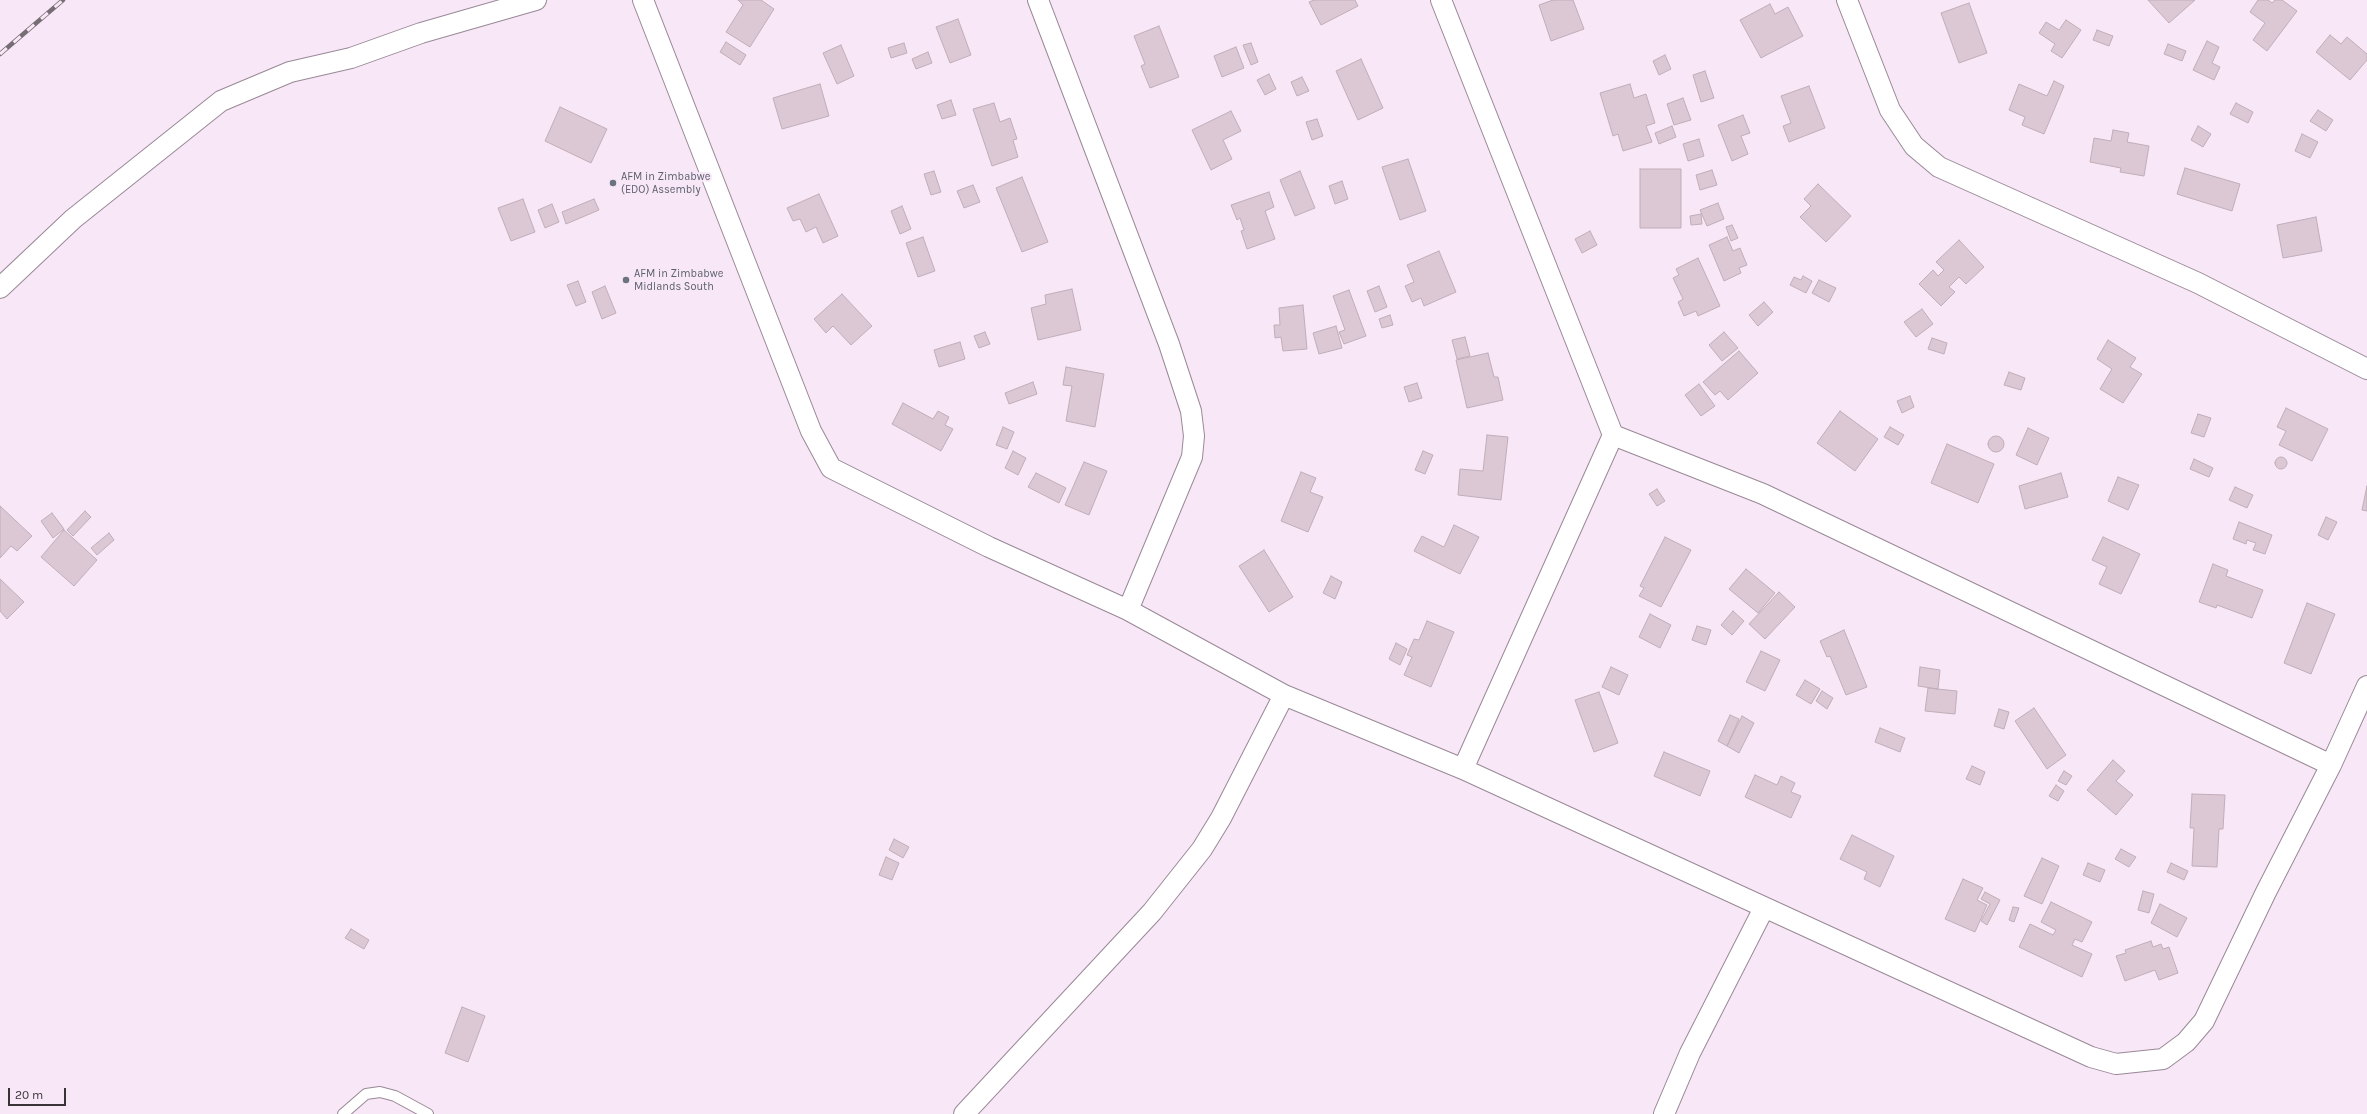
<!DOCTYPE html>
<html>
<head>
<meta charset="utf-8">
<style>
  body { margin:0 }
  #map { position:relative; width:2367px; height:1114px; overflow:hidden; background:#f8e7f6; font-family:Karla,sans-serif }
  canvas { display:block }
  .scale { position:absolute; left:8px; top:1088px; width:58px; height:18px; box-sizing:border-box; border:2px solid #393338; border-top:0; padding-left:5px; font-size:12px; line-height:14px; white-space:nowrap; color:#393338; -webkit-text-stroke:3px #f8e7f6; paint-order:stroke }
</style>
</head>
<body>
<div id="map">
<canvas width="2367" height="1114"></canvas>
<div class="scale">20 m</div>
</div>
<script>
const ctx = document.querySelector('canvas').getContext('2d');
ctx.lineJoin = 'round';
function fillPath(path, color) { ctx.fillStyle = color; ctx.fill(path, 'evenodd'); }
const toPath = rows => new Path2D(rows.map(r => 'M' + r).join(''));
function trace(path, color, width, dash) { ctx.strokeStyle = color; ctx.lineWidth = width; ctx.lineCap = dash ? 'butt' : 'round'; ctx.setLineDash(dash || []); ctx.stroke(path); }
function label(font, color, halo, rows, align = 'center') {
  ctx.font = font + ' Karla,sans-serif'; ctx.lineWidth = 4; ctx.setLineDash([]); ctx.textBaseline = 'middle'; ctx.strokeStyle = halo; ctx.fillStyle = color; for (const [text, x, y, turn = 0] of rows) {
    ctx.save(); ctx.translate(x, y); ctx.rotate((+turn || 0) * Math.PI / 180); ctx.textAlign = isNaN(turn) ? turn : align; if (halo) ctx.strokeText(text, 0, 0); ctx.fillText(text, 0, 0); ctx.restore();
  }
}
const building = toPath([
  [738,0,761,0,774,9,750,47,726,32,743,5,738,0],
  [1314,0,1355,0,1358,6,1321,25,1309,2,1314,0],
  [1553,0,1573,0,1584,29,1551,41,1539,5,1553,0],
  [2148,0,2195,0,2169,23,2148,0],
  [2258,0,2268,0,2272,3,2275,0,2282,0,2297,11,2267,51,2253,40,2265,23,2250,12,2258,0],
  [1969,3,1987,53,1959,63,1941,13,1969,3],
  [1770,4,1775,14,1788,7,1803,36,1761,58,1740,20,1770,4],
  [958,19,971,55,950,63,936,27,958,19],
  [2066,20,2081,30,2062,58,2051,51,2055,44,2039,33,2046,22,2059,30,2066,20],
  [1159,26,1179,77,1150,88,1141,66,1145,64,1134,36,1159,26],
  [2097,30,2113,36,2109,46,2093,40,2097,30],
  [2330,35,2341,44,2347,37,2367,54,2367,60,2350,80,2316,52,2330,35],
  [2207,41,2219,47,2212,63,2220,67,2214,80,2193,70,2207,41],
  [726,42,746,55,740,65,720,52,726,42],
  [904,43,907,53,891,58,888,48,904,43],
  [1251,43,1258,62,1251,65,1243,45,1251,43],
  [2168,44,2186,51,2182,61,2164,54,2168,44],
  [841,45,854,76,837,84,823,53,841,45],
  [1236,47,1244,68,1222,77,1214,56,1236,47],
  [928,52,932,63,916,69,912,59,928,52],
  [1665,55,1671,69,1659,75,1653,61,1665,55],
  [1361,59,1383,108,1358,120,1336,71,1361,59],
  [1705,71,1714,98,1701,102,1693,75,1705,71],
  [1269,74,1276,89,1265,95,1257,80,1269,74],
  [1302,77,1309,91,1297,96,1291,82,1302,77],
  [2054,81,2064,86,2044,134,2022,125,2025,117,2009,110,2019,84,2047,96,2054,81],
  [820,84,829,116,782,129,773,98,820,84],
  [1630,84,1634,98,1646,94,1655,123,1646,126,1652,142,1623,151,1618,134,1613,136,1600,93,1630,84],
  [1809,86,1825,128,1789,142,1783,126,1791,123,1781,96,1809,86],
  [1683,98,1691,120,1674,125,1667,104,1683,98],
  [951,100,956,115,942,119,937,105,951,100],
  [994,103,1000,122,1010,118,1017,139,1013,140,1018,157,992,166,973,109,994,103],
  [2236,103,2253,112,2248,123,2230,114,2236,103],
  [560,107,607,129,591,163,545,141,560,107],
  [2318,110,2333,120,2326,131,2310,121,2318,110],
  [1231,111,1241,131,1223,140,1232,159,1211,170,1192,130,1231,111],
  [1743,115,1750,133,1741,136,1748,154,1732,161,1718,125,1743,115],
  [1317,119,1323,136,1312,140,1306,122,1317,119],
  [1672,126,1676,137,1659,144,1655,133,1672,126],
  [2198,126,2211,134,2203,147,2191,140,2198,126],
  [2113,130,2129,133,2127,142,2149,146,2144,176,2120,172,2121,168,2090,162,2094,138,2111,141,2113,130],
  [2302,134,2318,142,2310,158,2295,151,2302,134],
  [1699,139,1704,156,1688,161,1683,144,1699,139],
  [1408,159,1426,211,1400,220,1382,167,1408,159],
  [2185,168,2240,184,2232,211,2177,194,2185,168],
  [1640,169,1681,169,1681,228,1640,228,1640,169],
  [1712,170,1717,185,1700,190,1696,175,1712,170],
  [934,171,941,192,931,195,924,174,934,171],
  [1300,171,1315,208,1295,216,1280,180,1300,171],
  [1022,177,1048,242,1022,252,996,188,1022,177],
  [1342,181,1348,199,1335,204,1329,186,1342,181],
  [1818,184,1851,216,1826,242,1800,217,1811,206,1804,199,1818,184],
  [973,185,980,202,964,208,957,191,973,185],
  [1269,192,1274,207,1265,211,1275,239,1247,249,1241,231,1244,230,1240,218,1237,220,1231,205,1269,192],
  [819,194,838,236,823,243,816,227,806,232,800,219,793,221,787,208,819,194],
  [523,199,535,232,511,241,498,208,523,199],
  [594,199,599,210,566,224,562,212,594,199],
  [1718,203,1724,219,1707,226,1700,210,1718,203],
  [552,204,559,222,545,228,538,210,552,204],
  [902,206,911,229,900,234,891,211,902,206],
  [1701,214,1702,224,1691,225,1690,216,1701,214],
  [2316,217,2322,251,2283,258,2277,225,2316,217],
  [1732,225,1738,238,1731,241,1726,227,1732,225],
  [1590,231,1597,245,1582,253,1575,239,1590,231],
  [923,237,935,271,918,277,906,243,923,237],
  [1727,237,1733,251,1740,248,1747,265,1739,268,1741,273,1724,281,1709,245,1727,237],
  [1959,240,1984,267,1966,284,1959,277,1949,287,1955,292,1941,306,1919,284,1933,270,1938,276,1944,270,1936,262,1959,240],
  [1439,251,1456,292,1424,306,1421,298,1412,302,1405,286,1414,282,1407,265,1439,251],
  [1698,258,1720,306,1698,316,1696,311,1684,316,1678,302,1683,299,1673,278,1679,275,1676,269,1698,258],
  [1803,276,1812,281,1806,293,1790,285,1794,277,1801,280,1803,276],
  [1819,280,1836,288,1829,302,1812,293,1819,280],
  [578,281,586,302,576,306,567,285,578,281],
  [605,286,616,313,602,319,592,292,605,286],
  [1379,286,1387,307,1375,312,1367,291,1379,286],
  [1072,289,1081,330,1038,340,1031,308,1046,304,1045,295,1072,289],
  [1349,290,1366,336,1344,344,1339,332,1345,330,1333,296,1349,290],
  [842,294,872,326,851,345,833,326,826,333,814,319,842,294],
  [1764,302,1773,312,1758,326,1749,315,1764,302],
  [1303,305,1307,349,1283,351,1281,337,1275,338,1274,325,1280,325,1279,308,1303,305],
  [1922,309,1933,324,1916,337,1904,322,1922,309],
  [1390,315,1393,325,1382,328,1379,319,1390,315],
  [1336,326,1342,348,1319,354,1313,333,1336,326],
  [985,332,990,344,979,348,974,336,985,332],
  [1724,332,1738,348,1722,361,1709,345,1724,332],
  [1465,337,1470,356,1457,359,1452,340,1465,337],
  [1932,338,1947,343,1944,354,1928,349,1932,338],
  [2108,340,2136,358,2130,367,2142,374,2123,403,2100,389,2112,369,2097,359,2108,340],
  [960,342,965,359,939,367,934,350,960,342],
  [1739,351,1758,373,1728,400,1720,391,1715,395,1703,382,1739,351],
  [1488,353,1494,377,1498,377,1503,400,1467,408,1456,360,1488,353],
  [1066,367,1104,374,1095,427,1066,421,1072,386,1063,385,1066,367],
  [2009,372,2025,378,2021,390,2004,385,2009,372],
  [1033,382,1037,394,1009,404,1005,393,1033,382],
  [1417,383,1422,398,1409,402,1404,387,1417,383],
  [1699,384,1715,406,1701,416,1685,395,1699,384],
  [1910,396,1914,407,1902,413,1897,401,1910,396],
  [903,403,933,419,938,411,949,417,945,425,953,429,941,451,892,424,903,403],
  [2286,408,2328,429,2312,461,2279,445,2286,431,2277,427,2286,408],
  [1840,411,1878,439,1855,471,1817,443,1840,411],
  [2198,414,2211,418,2204,437,2191,433,2198,414],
  [1003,427,1014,432,1007,449,996,445,1003,427],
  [1890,427,1904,435,1898,445,1884,437,1890,427],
  [2028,428,2049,438,2037,465,2016,455,2028,428],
  [1487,435,1508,437,1501,500,1458,495,1460,469,1483,471,1487,435],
  '1988 444a8 8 0 1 1 16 0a8 8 0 1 1-16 0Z',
  [1947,444,1994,464,1978,503,1931,483,1947,444],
  [1013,451,1026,458,1018,475,1005,468,1013,451],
  [1423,451,1433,455,1425,474,1415,470,1423,451],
  '2275 463a6 6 0 1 1 12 0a6 6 0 1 1-12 0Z',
  [2194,459,2213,468,2209,477,2190,469,2194,459],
  [1084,462,1107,471,1089,515,1065,505,1084,462],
  [1301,472,1316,478,1310,492,1323,497,1308,532,1281,521,1301,472],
  [1036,473,1066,488,1059,503,1028,487,1036,473],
  [2061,473,2068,497,2025,509,2019,486,2061,473],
  [2118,477,2139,485,2128,510,2108,501,2118,477],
  [2367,486,2367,511,2362,510,2367,486],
  [2235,487,2253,495,2247,508,2229,500,2235,487],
  [1657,489,1665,501,1657,506,1649,494,1657,489],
  [0,506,32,536,17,551,11,546,0,558,0,506],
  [85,511,91,517,73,536,67,530,85,511],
  [52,513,64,529,53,538,41,521,52,513],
  [2326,517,2337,522,2328,540,2318,535,2326,517],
  [2239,522,2272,535,2265,554,2253,550,2256,543,2247,540,2246,544,2233,539,2239,522],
  [1454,525,1479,537,1460,574,1414,551,1422,536,1444,547,1454,525],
  [64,530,97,560,74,586,41,557,64,530],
  [109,533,114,540,97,555,91,548,109,533],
  [1665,537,1691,550,1661,607,1639,596,1644,588,1640,586,1665,537],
  [2103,537,2140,554,2121,594,2099,584,2107,567,2092,560,2103,537],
  [1264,550,1293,597,1269,612,1239,566,1264,550],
  [2213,564,2228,570,2226,576,2263,590,2252,618,2217,605,2216,608,2199,602,2213,564],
  [1746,569,1775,593,1758,613,1729,589,1746,569],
  [1331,576,1342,582,1335,599,1323,593,1331,576],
  [0,579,24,602,7,619,0,611,0,579],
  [1779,592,1795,607,1765,639,1749,624,1779,592],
  [2307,603,2335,614,2311,674,2284,663,2307,603],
  [1733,611,1744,621,1732,635,1721,625,1733,611],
  [1650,614,1671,625,1660,648,1639,637,1650,614],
  [1427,621,1454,632,1431,687,1404,675,1412,657,1407,655,1414,639,1419,640,1427,621],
  [1697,626,1711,630,1706,645,1692,640,1697,626],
  [1844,630,1867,687,1846,695,1830,656,1827,657,1820,641,1844,630],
  [1396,643,1407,649,1400,665,1389,659,1396,643],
  [1761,651,1780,660,1765,691,1746,682,1761,651],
  [1611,667,1628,675,1619,695,1602,687,1611,667],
  [1920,667,1940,670,1938,689,1918,686,1920,667],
  [1805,680,1820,689,1811,704,1796,695,1805,680],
  [1928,688,1957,691,1955,714,1925,711,1928,688],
  [1822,691,1833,698,1827,709,1816,701,1822,691],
  [1599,692,1618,743,1594,752,1575,700,1599,692],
  [2034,708,2066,755,2047,769,2015,721,2034,708],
  [1999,709,2009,712,2004,729,1994,726,1999,709],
  [1730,715,1739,719,1727,746,1718,741,1730,715],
  [1742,716,1754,723,1739,753,1727,746,1742,716],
  [1880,728,1905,738,1900,752,1875,742,1880,728],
  [1664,752,1710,771,1700,796,1654,776,1664,752],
  [2113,760,2125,771,2116,781,2133,795,2116,815,2087,790,2113,760],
  [1972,766,1985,772,1980,785,1966,779,1972,766],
  [2064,771,2072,776,2066,785,2058,781,2064,771],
  [1755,775,1777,785,1781,776,1795,783,1791,792,1801,796,1791,818,1745,797,1755,775],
  [2056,785,2064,791,2058,801,2049,796,2056,785],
  [2192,794,2225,795,2223,829,2219,829,2217,867,2192,866,2194,828,2190,828,2192,794],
  [1852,835,1894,856,1880,887,1864,879,1867,872,1840,859,1852,835],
  [894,839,909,847,903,858,889,850,894,839],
  [2121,849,2136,857,2129,867,2115,859,2121,849],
  [886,857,899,863,892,880,879,875,886,857],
  [2042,858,2059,866,2042,904,2024,896,2042,858],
  [2088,863,2105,870,2100,882,2083,875,2088,863],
  [2171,863,2188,871,2184,880,2167,872,2171,863],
  [1963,879,1983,888,1977,900,1987,905,1975,932,1945,919,1963,879],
  [2143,891,2154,894,2149,913,2138,910,2143,891],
  [1985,892,2000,900,1987,925,1981,921,1990,904,1981,899,1985,892],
  [2051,902,2092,922,2082,942,2075,939,2072,945,2092,954,2082,977,2019,947,2030,924,2053,935,2056,930,2041,922,2051,902],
  [2160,904,2187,918,2177,937,2151,923,2160,904],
  [2013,907,2019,908,2014,922,2009,920,2013,907],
  [351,929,369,940,364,949,345,938,351,929],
  [2151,941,2153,947,2161,944,2163,949,2169,947,2178,973,2159,980,2155,970,2125,981,2116,956,2126,953,2125,950,2151,941],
  [462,1007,485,1016,468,1062,445,1053,462,1007]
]);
fillPath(building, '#dcc8d5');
trace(building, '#c0adb9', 1);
const lane = toPath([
  [343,1114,366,1094,380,1092,395,1096,428,1114]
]);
const street = toPath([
  [643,0,811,431,831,468,989,547,1128,610,1284,695,1463,769,2091,1057,2116,1064,2163,1059,2186,1042,2204,1021,2266,892,2331,765,2367,686],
  [1038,0,1169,344,1191,411,1194,436,1192,457,1128,610],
  [1441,0,1613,435,1763,494,2331,765],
  [1847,0,1890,110,1914,146,1939,167,2198,283,2367,369],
  [0,288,73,219,221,101,290,72,351,58,421,33,536,0],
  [1463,769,1613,435],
  [964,1114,1152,912,1202,849,1221,818,1284,695],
  [1664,1114,1690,1053,1764,908]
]);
trace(lane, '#998997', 12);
trace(street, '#998997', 22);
trace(lane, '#fff', 10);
trace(street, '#fff', 20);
const rail = toPath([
  [0,54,63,0]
]);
trace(rail, '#776d75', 4.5);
trace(rail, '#f8e7f6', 3, [9]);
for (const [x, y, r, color] of [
  [613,183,4,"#6b7280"],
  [626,280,4,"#6b7280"]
]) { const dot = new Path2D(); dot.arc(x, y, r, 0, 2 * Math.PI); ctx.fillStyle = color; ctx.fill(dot); trace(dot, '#f8e7f6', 1.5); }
label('11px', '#5b616d', '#f8e7f6', [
  ["AFM in Zimbabwe",621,177],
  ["(EDO) Assembly",621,190],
  ["AFM in Zimbabwe",634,274],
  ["Midlands South",634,287]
], 'left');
</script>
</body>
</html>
